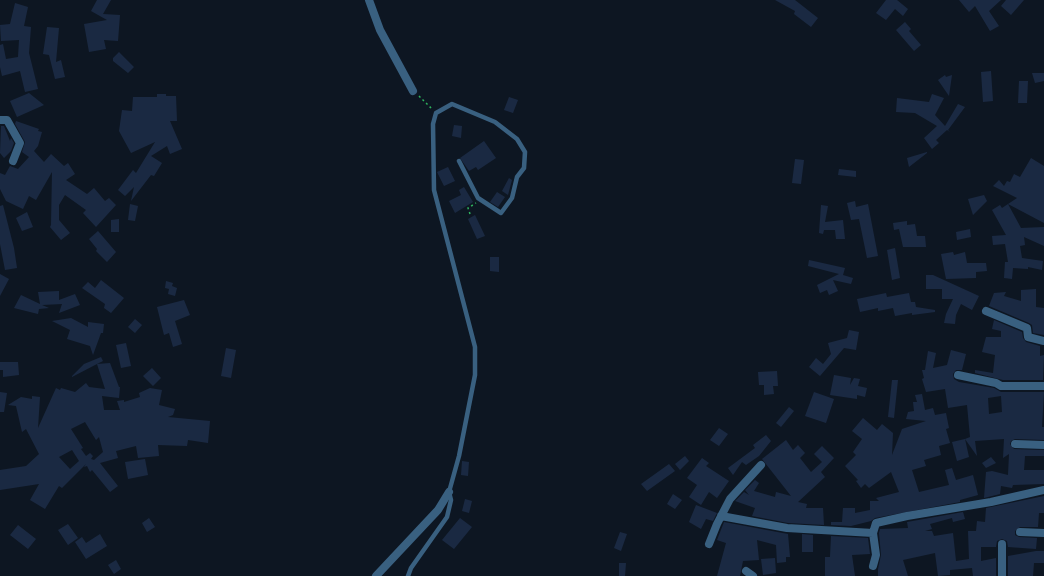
<!DOCTYPE html>
<html>
<head>
<meta charset="utf-8">
<style>
  body { margin:0 }
  canvas { display:block; background:#0d1622 }
</style>
</head>
<body>
<canvas width="1044" height="576"></canvas>
<script>
const ctx = document.querySelector('canvas').getContext('2d');
ctx.lineJoin = 'round';
function fillPath(path, color) { ctx.fillStyle = color; ctx.fill(path, 'evenodd'); }
const toPath = rows => new Path2D(rows.map(r => 'M' + r).join(''));
function trace(path, color, width, dash) { ctx.strokeStyle = color; ctx.lineWidth = width; ctx.lineCap = dash ? 'butt' : 'round'; ctx.setLineDash(dash || []); ctx.stroke(path); }
fillPath(toPath([
  [97,0,111,0,103,14,120,15,118,41,104,40,106,49,89,52,84,24,107,20,91,11],
  [775,0,795,0,818,18,811,27,794,14,795,11],
  [886,0,897,0,908,9,903,16,895,9,886,20,876,13],
  [959,0,1001,0,989,11,999,26,990,31,975,6,969,12],
  [1006,0,1024,0,1011,15,1001,6],
  [15,3,28,7,24,26,31,27,29,53,38,89,25,92,20,71,2,76,0,67,0,45,3,44,6,59,18,57,19,40,1,41,0,25,10,24],
  [905,22,911,29,909,31,921,45,914,51,896,30],
  [47,27,59,28,56,62,61,60,65,77,55,79,49,55,43,54],
  [119,52,134,67,128,73,113,61,113,58],
  [991,71,993,101,983,102,981,72],
  [1032,73,1044,73,1044,81,1035,83],
  [945,75,946,77,952,75,949,96,938,80],
  [1019,81,1028,81,1027,103,1018,103],
  [29,93,44,105,17,117,10,101],
  [157,94,166,94,166,96,176,96,177,121,170,121,182,149,170,154,167,146,151,156,162,163,154,176,151,175,131,201,134,187,125,196,118,190,133,170,136,173,155,142,131,153,119,131,122,110,132,111,133,97,157,97],
  [932,94,944,98,935,115,945,126,958,104,965,107,948,130,950,132,947,130,936,140,939,143,932,149,924,138,937,126,915,113,896,112,897,98,929,102],
  [509,97,518,100,513,113,504,110],
  [16,121,39,129,38,131,42,132,38,146,34,151,44,162,51,154,64,166,68,163,75,174,66,180,87,194,94,188,105,201,109,198,116,205,96,227,83,213,86,210,65,195,59,205,59,220,70,233,61,240,50,227,51,225,52,172,36,200,29,196,23,209,6,201,0,189,0,173,5,175,10,166,18,169,29,157,22,152,25,142,15,124],
  [454,125,462,126,461,138,452,136],
  [1,126,4,126,10,141,11,138,14,143,11,151,4,158,0,153],
  [484,141,496,158,478,170,476,167,469,171,460,158],
  [927,152,927,153,909,167,907,158],
  [1031,158,1044,166,1044,223,1008,204,1017,198,993,186,999,180,1004,186,1007,181,1010,182,1014,174,1020,177],
  [795,159,804,160,801,184,792,183],
  [448,167,455,181,444,186,437,172],
  [839,169,856,171,856,177,838,175],
  [509,178,512,180,508,195,502,191],
  [464,187,473,202,455,213,449,201,461,195,459,190],
  [497,192,505,197,498,207,490,202],
  [984,195,987,201,973,215,968,199],
  [855,201,856,207,868,204,878,256,867,258,859,219,851,220,847,203],
  [130,204,138,206,135,221,128,220],
  [1008,204,1021,228,1044,227,1044,246,1024,237,1025,245,1020,246,1022,258,1043,261,1042,270,1028,267,1028,269,1013,268,1012,279,1004,278,1005,262,1008,262,1005,244,993,245,992,236,1006,235,992,210,1000,205,1002,208],
  [3,205,14,248,17,268,5,270,0,244,0,206],
  [821,205,828,206,825,222,843,220,845,239,836,239,835,230,824,230,823,234,819,233],
  [27,212,33,227,22,231,16,218],
  [475,215,485,236,477,239,468,219],
  [119,219,119,232,111,232,111,220],
  [907,221,907,225,915,224,917,236,925,236,926,247,903,247,899,229,894,230,893,223],
  [970,229,971,237,957,240,956,232],
  [98,231,116,252,107,262,96,251,97,249,89,239],
  [895,248,900,278,892,280,887,250],
  [953,252,954,255,965,252,967,263,986,263,987,271,976,272,976,278,946,279,941,254],
  [490,257,499,257,499,272,490,271],
  [809,260,845,268,843,275,853,278,851,284,833,280,838,291,829,295,827,290,820,293,817,285,839,274,808,266],
  [0,274,9,279,0,296],
  [926,275,933,275,979,296,972,310,961,304,956,315,955,324,944,323,946,314,953,299,942,299,942,289,926,289],
  [101,280,124,298,111,313,104,308,105,304,82,288,88,282,95,288],
  [166,281,173,283,172,286,177,288,175,296,168,294,169,289,165,288],
  [1036,289,1036,307,1044,308,1044,335,1033,333,1032,325,1029,323,989,306,994,293,1006,292,1004,296,1021,301,1021,290],
  [59,291,59,300,75,294,80,305,59,313,62,304,42,305,49,308,39,309,38,314,14,308,21,295,40,304,38,292],
  [886,293,887,297,909,293,911,302,915,302,916,307,935,310,935,312,912,315,912,313,895,316,893,308,878,311,878,308,860,312,857,299],
  [184,300,190,315,175,321,182,344,173,347,169,333,164,335,157,307],
  [71,318,88,327,88,322,104,324,103,333,101,333,93,355,90,346,67,339,70,330,52,321],
  [135,319,142,325,135,333,128,327],
  [994,320,1022,332,1023,338,1026,342,1040,346,1040,356,1044,355,1043,380,1003,380,975,373,975,370,993,373,995,355,982,352,986,337,1001,337,1001,331,992,329],
  [849,330,859,332,856,350,844,348,820,376,809,367,816,358,823,364,831,354,828,343,847,338],
  [126,343,131,366,121,368,116,345],
  [226,348,236,350,231,378,221,376],
  [951,350,966,354,962,370,956,370,953,374,954,379,959,382,994,388,1001,392,1044,392,1042,427,1044,427,1044,440,1015,439,1011,441,1010,444,1014,449,1044,450,1044,456,1025,456,1024,470,1044,470,1044,484,1013,485,1012,488,1001,486,1000,494,984,498,986,472,992,471,1008,475,1009,454,1003,458,1004,439,975,441,977,456,965,439,970,437,967,405,948,408,945,389,926,392,922,379,924,378,922,370,925,370,928,351,936,353,933,368,947,365],
  [1001,396,1002,412,989,414,988,398],
  [101,357,103,361,97,364,110,363,119,387,120,387,119,398,102,396,104,410,120,410,117,401,124,400,124,402,140,397,139,393,150,388,162,390,159,405,175,409,173,415,168,417,210,421,208,443,188,440,187,446,158,445,159,456,138,458,136,446,116,451,118,458,100,463,118,486,110,492,92,470,90,472,87,466,84,467,86,464,62,488,59,486,45,509,30,500,39,484,0,490,0,470,26,466,39,454,26,429,22,432,16,406,8,405,21,397,32,399,32,396,40,397,38,428,56,388,60,390,61,388,75,392,86,383,89,387,105,389,97,364,72,377,72,376,84,364],
  [85,422,96,440,99,437,103,452,94,460,91,459,93,456,90,453,86,456,81,449,83,448,71,429],
  [72,450,79,461,70,469,59,457],
  [0,362,18,362,19,375,3,377,3,370,0,370],
  [152,368,161,378,153,386,143,376],
  [777,371,778,386,773,386,774,394,764,395,764,385,759,385,758,372],
  [834,375,851,378,850,385,854,378,860,379,858,386,867,388,865,397,857,395,857,399,830,395],
  [892,380,898,380,894,418,888,417],
  [0,392,7,393,4,412,0,412],
  [814,392,834,399,826,423,805,416],
  [922,394,925,410,933,408,935,415,946,413,949,428,946,429,950,443,939,446,941,455,924,460,926,466,912,470,919,492,949,485,945,470,952,468,956,480,973,475,978,495,960,500,960,502,875,518,871,521,851,526,831,525,831,522,842,522,843,508,855,508,855,513,870,510,870,501,879,501,876,498,899,492,891,472,869,488,865,484,861,488,856,481,858,480,845,466,856,455,853,452,862,439,852,431,863,418,877,430,882,424,893,433,892,455,902,429,926,421,906,419,908,412,914,411,913,402,917,402,915,395],
  [789,407,794,411,781,427,776,423],
  [719,428,728,434,719,446,710,440],
  [766,435,771,441,759,456,746,465,742,462,733,475,728,468,755,448,753,445],
  [965,439,969,457,957,461,952,442],
  [786,440,793,450,798,445,805,453,800,458,811,472,822,462,814,454,822,446,834,458,821,472,825,477,798,502,807,504,806,508,823,508,824,525,788,523,752,516,755,508,735,501,744,492,749,495,745,490,755,480,759,483,754,491,775,497,776,492,791,496,762,459],
  [685,456,689,461,680,470,675,464],
  [991,457,996,463,986,468,982,463],
  [702,458,709,463,706,466,729,481,717,498,709,492,701,505,689,497,697,485,687,478],
  [145,459,148,475,128,479,125,462],
  [462,461,469,462,468,476,461,475],
  [669,464,675,471,647,491,641,484],
  [673,494,682,500,675,509,667,504],
  [1044,496,1044,513,1039,513,1038,527,1020,527,1015,531,1015,535,1019,537,1037,538,1036,549,1008,547,1007,541,1002,539,997,541,996,547,981,547,981,561,996,558,996,576,973,576,972,568,950,570,950,575,938,576,935,553,903,560,908,576,878,576,878,569,881,555,879,533,880,529,908,528,907,522,963,512,965,519,953,522,952,518,930,524,932,529,925,531,932,531,934,536,953,533,956,561,969,559,968,531,976,531,977,521,985,522,986,508],
  [465,499,472,501,469,513,462,511],
  [696,505,717,513,713,521,706,519,701,529,689,522],
  [149,518,155,527,147,532,142,523],
  [460,518,472,527,454,549,442,540],
  [724,522,788,534,790,557,786,557,786,562,777,563,776,545,757,540,759,560,743,561,740,576,717,576,726,543,717,540],
  [68,524,78,538,68,545,58,530],
  [18,525,36,539,28,549,10,535],
  [620,532,627,534,621,551,614,548],
  [100,534,107,546,86,559,75,542,82,537,86,543],
  [802,534,813,535,813,552,802,552],
  [831,536,868,538,870,554,852,555,855,576,825,576,825,557,830,557],
  [1036,551,1044,551,1044,563,1034,563,1033,576,1008,576,1008,556],
  [775,558,776,573,763,575,761,559],
  [116,560,121,569,114,574,108,565],
  [619,563,626,563,625,576,619,576]
]), '#1a2942');
trace(toPath([
  [419,96,432,109],
  [470,214,468,208,476,203]
]), '#2eb35e', 1.5, [2, 3]);
trace(toPath([
  [408,576,411,568,447,517,451,500,449,492,459,456,475,375,475,347,434,190,433,124,436,113,452,104,495,122,517,139,525,152,524,168,517,177,512,198,501,213,478,198,459,161]
]), '#396080', 4.5);
trace(toPath([
  [369,0,380,30,413,91],
  [0,120,7,120,20,143,13,161],
  [986,311,1027,328,1028,337,1044,341],
  [958,375,996,383,1001,386,1044,386],
  [1015,444,1044,445],
  [721,516,787,528,873,533],
  [1020,532,1044,533],
  [709,544,717,524,730,499,761,465],
  [873,566,876,555,873,533,876,523,907,516,991,502,1044,490],
  [746,571,753,576],
  [376,576,438,510,449,492],
  [1002,576,1002,544]
]), '#396080', 8);
</script>
</body>
</html>
